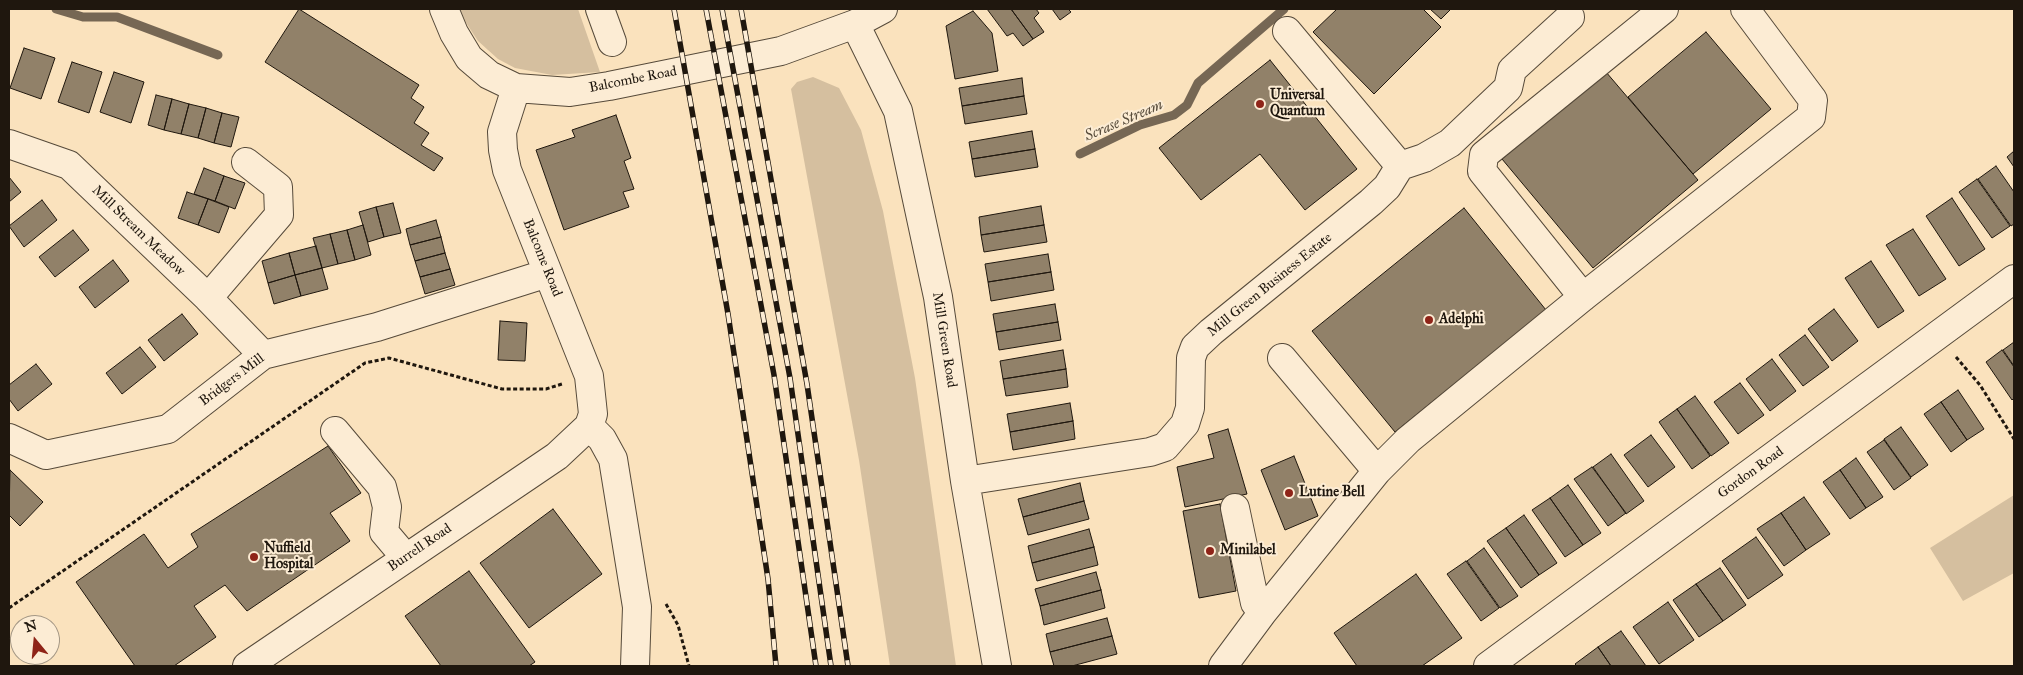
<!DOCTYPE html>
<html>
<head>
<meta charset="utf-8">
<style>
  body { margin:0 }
  #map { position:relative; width:2023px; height:675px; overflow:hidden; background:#fae2bd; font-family:"IM FELL Great Primer",serif }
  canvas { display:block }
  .frame { position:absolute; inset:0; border:10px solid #1f170e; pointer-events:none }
  .north { position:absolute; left:10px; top:615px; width:50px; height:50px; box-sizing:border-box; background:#fcecd4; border:1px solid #a49785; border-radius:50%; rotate:343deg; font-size:14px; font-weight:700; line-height:20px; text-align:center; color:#1f170e }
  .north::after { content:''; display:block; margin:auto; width:18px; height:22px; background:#8f2418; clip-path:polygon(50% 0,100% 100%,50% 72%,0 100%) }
</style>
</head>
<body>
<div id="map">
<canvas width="2023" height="675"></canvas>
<div class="frame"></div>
<div class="north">N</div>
</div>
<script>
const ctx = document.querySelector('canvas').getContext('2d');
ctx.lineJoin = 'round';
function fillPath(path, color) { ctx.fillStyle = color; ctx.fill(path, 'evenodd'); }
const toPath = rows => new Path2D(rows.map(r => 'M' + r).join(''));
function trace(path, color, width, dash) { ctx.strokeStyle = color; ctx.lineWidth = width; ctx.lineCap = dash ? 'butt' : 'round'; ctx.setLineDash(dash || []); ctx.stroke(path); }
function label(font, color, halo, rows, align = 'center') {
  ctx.font = font + ' "IM FELL Great Primer",serif'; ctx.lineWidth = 4; ctx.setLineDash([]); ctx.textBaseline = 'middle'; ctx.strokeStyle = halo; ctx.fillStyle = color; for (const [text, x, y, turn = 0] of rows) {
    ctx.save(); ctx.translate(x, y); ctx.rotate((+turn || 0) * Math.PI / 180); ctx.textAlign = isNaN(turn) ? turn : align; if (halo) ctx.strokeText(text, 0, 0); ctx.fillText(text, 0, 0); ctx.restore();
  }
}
fillPath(toPath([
  [457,9,578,9,600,72,552,75,515,68,498,59,478,41],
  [813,77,839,88,861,130,883,211,915,378,956,666,890,666,859,460,791,89,797,82],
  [2014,495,2014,573,1963,601,1930,548]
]), '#d5bf9f');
trace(toPath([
  [56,9,83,17,117,17,218,55],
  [1080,154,1140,125,1174,115,1187,105,1198,83,1284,9]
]), '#766754', 9);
const building = toPath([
  [299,9,419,85,411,98,424,107,414,123,429,133,421,145,443,158,434,171,265,62,299,9],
  [987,9,1011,9,1033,39,1023,46,1013,33,1007,36,987,9],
  [1011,9,1036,9,1039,13,1034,18,1044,32,1033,39,1011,9],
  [1052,9,1068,9,1071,12,1060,20,1052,9],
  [1337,9,1423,9,1441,27,1374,94,1313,32,1337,9],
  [1430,9,1451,9,1441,19,1430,9],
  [973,11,992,33,998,71,955,79,946,26,973,11],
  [1706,32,1771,109,1693,174,1628,97,1706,32],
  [24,48,55,58,41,99,10,88,24,48],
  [1270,60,1357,169,1305,210,1260,154,1201,200,1159,148,1270,60],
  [72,62,102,72,89,113,58,102,72,62],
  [114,72,144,82,131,123,100,112,114,72],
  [1606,72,1698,180,1593,268,1502,159,1606,72],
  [1022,78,1024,96,962,106,959,88,1022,78],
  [156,95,172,99,164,130,148,125,156,95],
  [1024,96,1027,114,965,124,962,106,1024,96],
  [172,99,189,104,181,134,164,130,172,99],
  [189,104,206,108,198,138,181,134,189,104],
  [206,108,222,113,214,143,198,138,206,108],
  [222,113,239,117,231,147,214,143,222,113],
  [616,115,631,158,624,161,634,189,623,192,629,207,564,230,536,150,575,137,572,130,616,115],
  [1032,131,1035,149,972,159,969,142,1032,131],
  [1035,149,1038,167,975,177,972,159,1035,149],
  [2014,151,2014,167,2007,157,2014,151],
  [1996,166,2014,192,2014,224,2011,226,1978,179,1996,166],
  [204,168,224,176,215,201,194,194,204,168],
  [224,176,245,183,235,209,215,201,224,176],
  [9,177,21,192,9,202,9,177],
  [1977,179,2010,226,1992,238,1959,192,1977,179],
  [187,192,208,199,198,225,178,218,187,192],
  [1952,198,1985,249,1959,266,1926,216,1952,198],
  [208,199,229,207,219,233,198,225,208,199],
  [42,200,57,220,24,247,9,226,42,200],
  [393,203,401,233,384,237,376,207,393,203],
  [1041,206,1044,225,981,235,979,217,1041,206],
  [376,207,384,237,368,242,359,212,376,207],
  [1464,208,1546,310,1395,432,1312,331,1464,208],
  [436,220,441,237,410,245,406,229,436,220],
  [363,225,371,255,355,260,347,230,363,225],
  [1044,225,1047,242,984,252,981,235,1044,225],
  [1913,229,1946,279,1919,296,1886,245,1913,229],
  [73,230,89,250,55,277,39,257,73,230],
  [347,230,355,260,338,264,330,234,347,230],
  [330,234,338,264,322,268,313,238,330,234],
  [441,237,445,253,415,261,410,245,441,237],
  [316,246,322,268,295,275,289,253,316,246],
  [289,253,295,275,268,283,262,261,289,253],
  [445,253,450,269,420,277,415,261,445,253],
  [1048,254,1051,272,988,282,985,264,1048,254],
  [113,260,129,281,95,308,79,287,113,260],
  [1871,261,1904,311,1878,328,1845,278,1871,261],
  [322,268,328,289,301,296,295,275,322,268],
  [450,269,455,285,425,294,420,277,450,269],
  [1051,272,1054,290,991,301,988,282,1051,272],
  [295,275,301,296,274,304,268,283,295,275],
  [1055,304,1058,322,996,332,993,314,1055,304],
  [1834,309,1858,341,1832,361,1808,329,1834,309],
  [182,314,198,334,164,361,148,340,182,314],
  [500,321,527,323,525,361,498,360,500,321],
  [1058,322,1061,340,999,350,996,332,1058,322],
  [1805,335,1829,367,1803,386,1779,355,1805,335],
  [2014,342,2014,366,2003,350,2014,342],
  [140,347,156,367,122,394,106,373,140,347],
  [1063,350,1066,369,1003,379,1000,361,1063,350],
  [2002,350,2014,367,2014,398,2012,400,1986,362,2002,350],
  [1772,359,1796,391,1770,411,1746,379,1772,359],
  [36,364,52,384,18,411,9,399,9,385,36,364],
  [1066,369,1068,387,1006,396,1003,379,1066,369],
  [1740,383,1764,415,1738,434,1714,402,1740,383],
  [1958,390,1984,429,1967,440,1941,402,1958,390],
  [1695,396,1729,443,1711,456,1677,409,1695,396],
  [1941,402,1967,440,1951,452,1924,414,1941,402],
  [1070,403,1073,421,1010,432,1007,414,1070,403],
  [1677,409,1710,456,1692,469,1659,422,1677,409],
  [1073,421,1075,439,1013,450,1010,432,1073,421],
  [1901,427,1928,465,1911,477,1884,439,1901,427],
  [1228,429,1247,494,1185,507,1177,467,1214,458,1208,435,1228,429],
  [1651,435,1675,467,1648,487,1624,455,1651,435],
  [1884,440,1911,478,1894,490,1867,452,1884,440],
  [328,446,361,493,330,513,350,541,247,611,225,585,194,606,216,637,174,666,135,666,76,582,144,534,168,568,198,547,191,534,328,446],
  [1611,454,1644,501,1626,514,1593,467,1611,454],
  [1294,456,1318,516,1285,530,1261,470,1294,456],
  [1856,458,1883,497,1866,508,1840,470,1856,458],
  [1592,467,1626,513,1608,526,1574,479,1592,467],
  [10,470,43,502,20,526,9,515,10,470],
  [1840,470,1866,508,1850,519,1823,482,1840,470],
  [1080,483,1084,501,1023,517,1018,499,1080,483],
  [1568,485,1601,533,1583,545,1550,498,1568,485],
  [1804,497,1830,534,1806,550,1781,513,1804,497],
  [1550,498,1583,545,1565,557,1532,510,1550,498],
  [1084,501,1089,519,1028,535,1023,517,1084,501],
  [1220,504,1236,591,1199,598,1183,511,1220,504],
  [553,509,602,574,529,628,480,563,553,509],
  [1781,513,1806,550,1784,566,1757,529,1781,513],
  [1524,515,1557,563,1539,575,1506,528,1524,515],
  [1506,528,1539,575,1521,588,1487,541,1506,528],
  [1089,529,1094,547,1032,563,1028,546,1089,529],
  [1756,537,1783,575,1748,599,1722,561,1756,537],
  [1094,547,1098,565,1037,581,1032,563,1094,547],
  [1484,548,1518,596,1500,608,1467,561,1484,548],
  [1466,561,1499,608,1481,621,1447,574,1466,561],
  [1720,568,1746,605,1723,621,1696,584,1720,568],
  [469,571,535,662,529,666,441,666,405,616,469,571],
  [1096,572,1101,590,1040,606,1035,589,1096,572],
  [1416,574,1462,638,1422,666,1357,666,1334,633,1416,574],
  [1696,584,1723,621,1699,637,1673,600,1696,584],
  [1101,590,1105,608,1044,625,1040,606,1101,590],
  [1668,602,1694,640,1659,664,1633,627,1668,602],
  [1107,618,1112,636,1050,652,1046,634,1107,618],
  [1621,631,1646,666,1611,666,1598,647,1621,631],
  [1112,636,1117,654,1072,666,1054,666,1050,652,1112,636],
  [1598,647,1611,666,1577,666,1575,664,1598,647]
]);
fillPath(building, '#918169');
trace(building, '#1f170e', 1);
const minor = toPath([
  [444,9,454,33,469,58,489,75,516,88,570,92,609,86,781,51,855,24,883,9],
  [600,9,612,42],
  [855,24,898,111,938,297,965,481,997,666],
  [1287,31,1400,166],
  [9,144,69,165,208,298,263,355],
  [1583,297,1482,171,1484,155,1664,9],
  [208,298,279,215,278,187,246,162],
  [1282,358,1377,471],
  [589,426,602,439,613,459,637,607,635,666],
  [335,431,382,487,387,507,384,532,406,558],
  [9,438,46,455,168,429,263,355,377,327,548,273],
  [965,481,1150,452,1165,447,1185,424,1190,408,1191,358,1195,347,1211,332,1371,202,1387,187,1400,166,1424,158,1450,143,1508,88,1512,70,1570,17],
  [1235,508,1255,603,1263,612],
  [247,666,557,456,589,426,593,414,589,376,507,170,503,150,502,132,516,88],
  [1223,666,1263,612,1377,471,1408,440,1583,297,1811,117,1813,100,1745,9],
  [1488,666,2014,279]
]);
trace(minor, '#564a3a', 30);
trace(toPath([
  [1956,357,1980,385,2014,439],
  [666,604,678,625,689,666],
  [9,608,365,363,389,358,502,389,546,389,562,384]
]), '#1f170e', 3, [4, 2.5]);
trace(minor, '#fcecd4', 28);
const rail = toPath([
  [674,9,728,314,768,579,776,666],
  [706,9,774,375,816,666],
  [722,9,790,378,831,666],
  [741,9,807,384,848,666]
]);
trace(rail, '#1f170e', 5.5);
trace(rail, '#fcecd4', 4, [11]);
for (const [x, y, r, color] of [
  [1260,104,5,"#8f2418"],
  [1429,320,5,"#8f2418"],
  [1289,493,5,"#8f2418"],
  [1210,551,5,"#8f2418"],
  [254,557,5,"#8f2418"]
]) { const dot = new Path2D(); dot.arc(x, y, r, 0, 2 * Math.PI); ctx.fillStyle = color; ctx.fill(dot); trace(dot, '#fcecd4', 2); }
label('14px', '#1f170e', '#fcecd4', [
  ["Balcombe Road",633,80,-11],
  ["Mill Stream Meadow",138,231,44],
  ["Balcome Road",542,258,68],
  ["Mill Green Business Estate",1270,285,-39],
  ["Mill Green Road",944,340,81],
  ["Bridgers Mill",232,380,-37],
  ["Gordon Road",1751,473,-36],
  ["Burrell Road",420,548,-34]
]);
label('bold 14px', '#1f170e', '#fcecd4', [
  ["Universal",1270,96],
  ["Quantum",1270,112],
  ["Adelphi",1439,320],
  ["Lutine Bell",1299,493],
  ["Nuffield",264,549],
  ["Hospital",264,565],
  ["Minilabel",1220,551]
], 'left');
label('italic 15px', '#594d3c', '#fcecd4', [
  ["Scrase Stream",1124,121,-23]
]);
</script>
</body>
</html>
